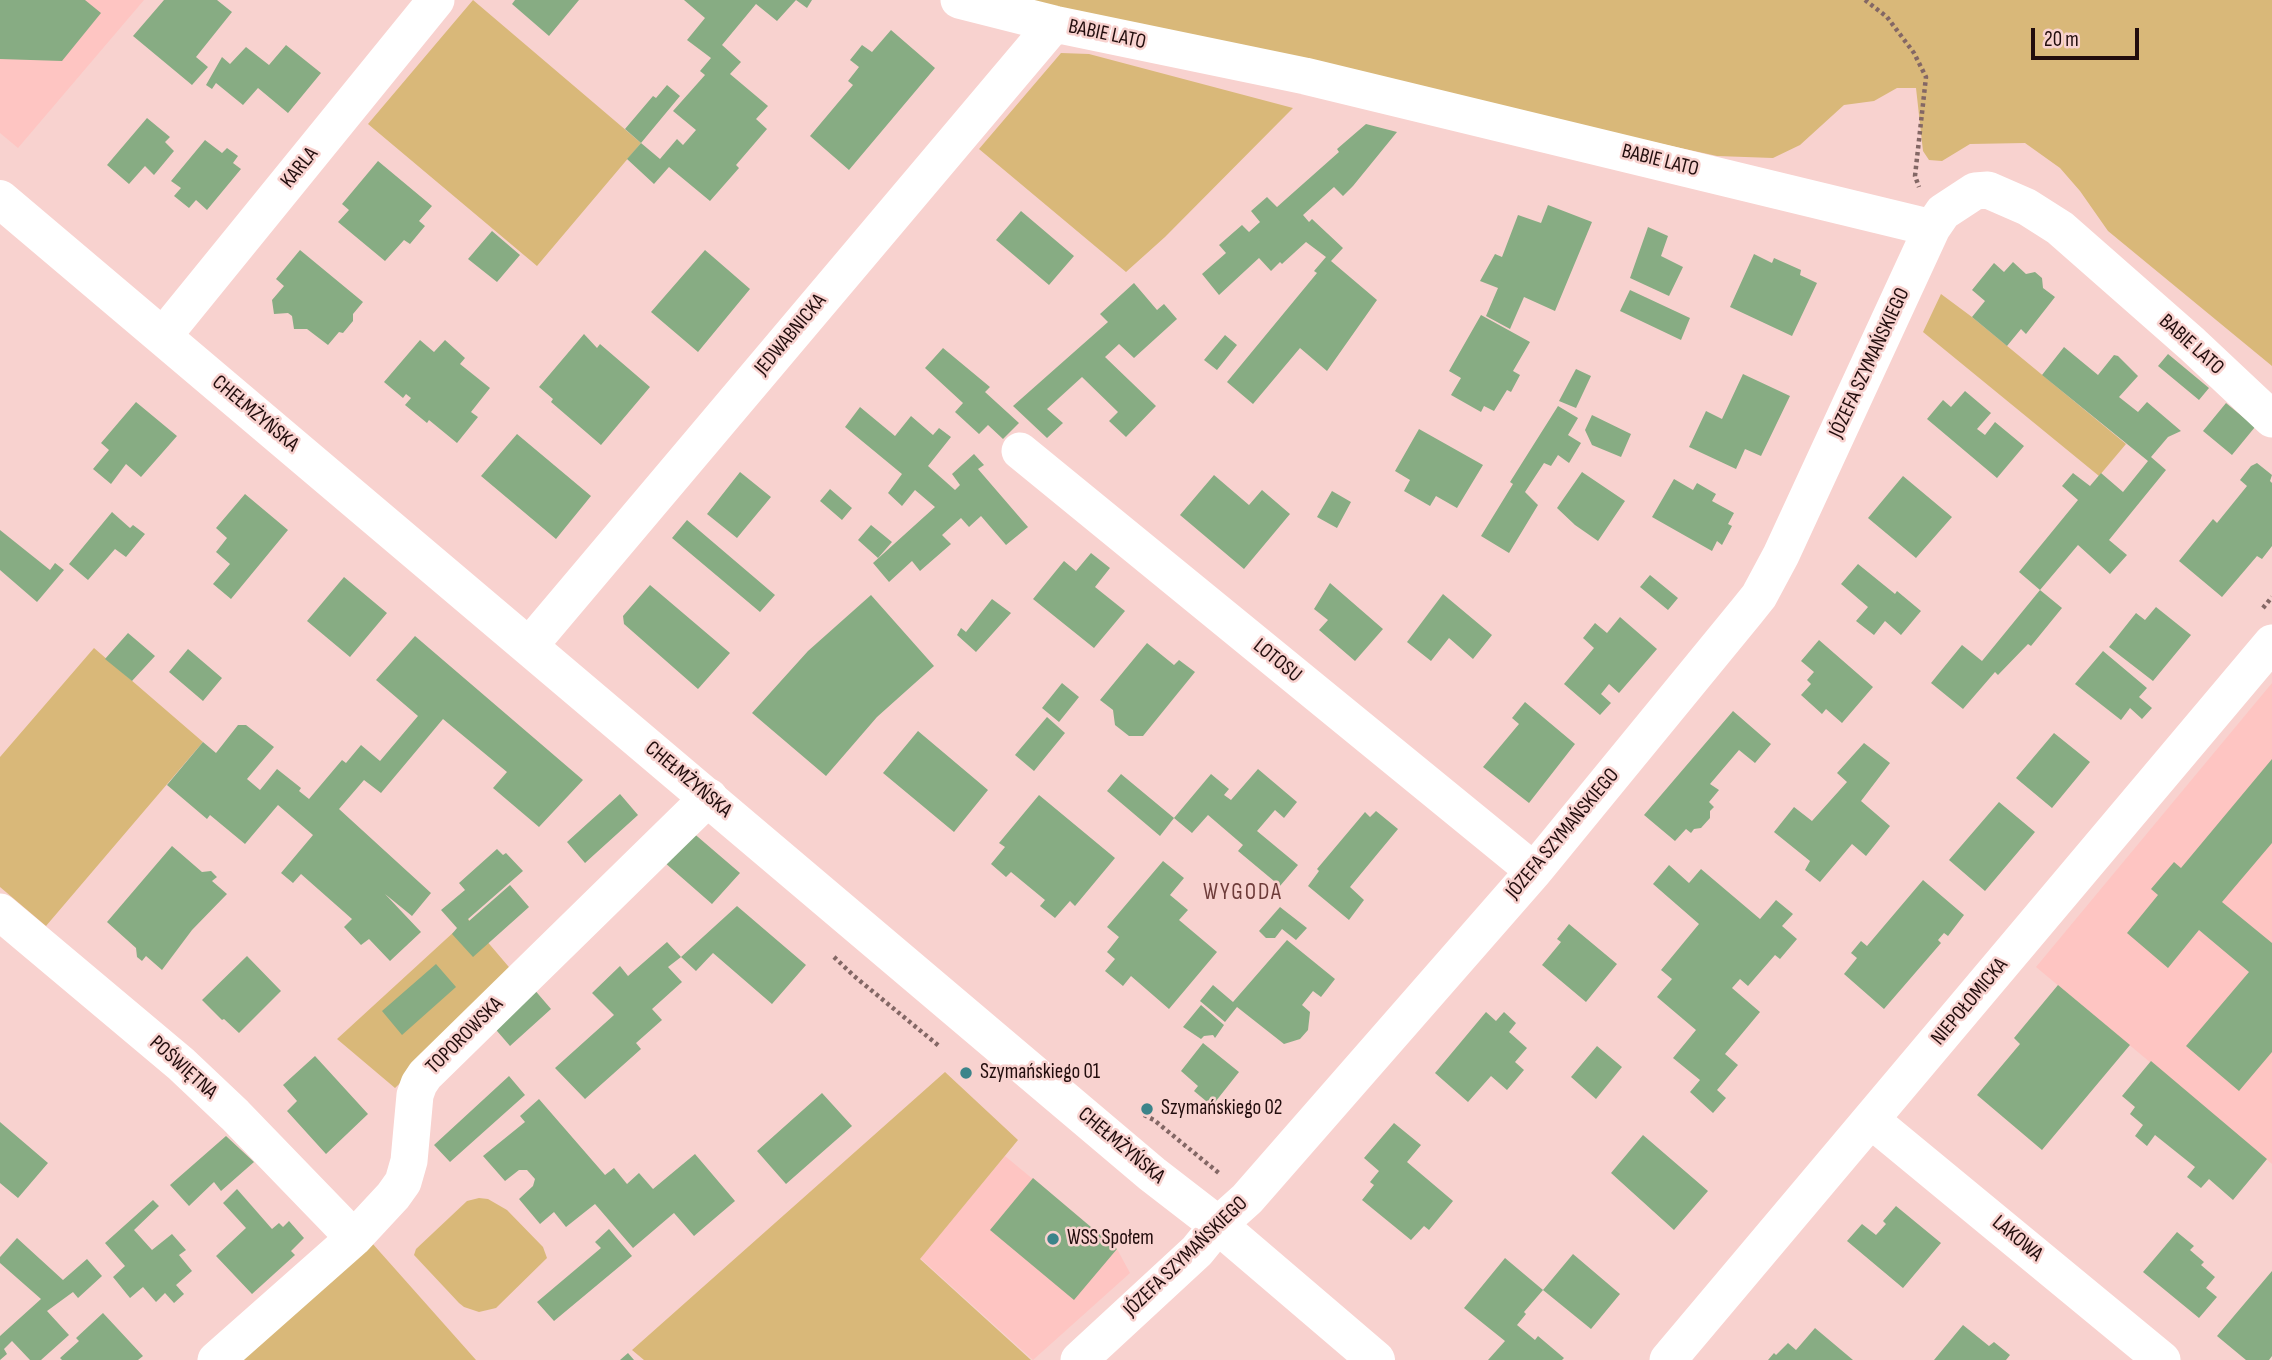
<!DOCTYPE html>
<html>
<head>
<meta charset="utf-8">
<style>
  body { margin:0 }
  #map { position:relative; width:2272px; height:1360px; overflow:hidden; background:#f8d2cf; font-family:"Sofia Sans Condensed",sans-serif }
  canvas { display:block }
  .scale { position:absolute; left:2031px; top:28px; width:108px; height:32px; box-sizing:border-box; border:4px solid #220d0d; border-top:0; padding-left:9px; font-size:21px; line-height:24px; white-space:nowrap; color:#220d0d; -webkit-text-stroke:5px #f8d2cf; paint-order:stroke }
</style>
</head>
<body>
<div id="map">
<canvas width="2272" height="1360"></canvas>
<div class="scale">20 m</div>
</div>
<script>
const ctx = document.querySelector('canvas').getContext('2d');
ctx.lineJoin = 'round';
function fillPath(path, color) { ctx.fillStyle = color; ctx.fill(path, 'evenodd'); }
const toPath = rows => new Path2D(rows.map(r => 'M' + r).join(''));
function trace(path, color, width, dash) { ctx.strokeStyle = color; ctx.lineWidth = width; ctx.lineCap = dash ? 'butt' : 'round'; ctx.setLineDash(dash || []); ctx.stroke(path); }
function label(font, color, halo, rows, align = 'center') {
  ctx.font = font + ' "Sofia Sans Condensed",sans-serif'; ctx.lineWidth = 5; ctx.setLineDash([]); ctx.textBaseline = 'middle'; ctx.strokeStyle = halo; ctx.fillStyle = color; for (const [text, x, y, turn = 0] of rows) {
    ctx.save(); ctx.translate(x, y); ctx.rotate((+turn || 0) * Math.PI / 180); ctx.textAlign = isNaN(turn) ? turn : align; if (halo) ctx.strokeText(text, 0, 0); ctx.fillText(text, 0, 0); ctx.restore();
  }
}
fillPath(toPath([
  [0,0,144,0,18,148,0,133],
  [2272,683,2272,1164,2036,967],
  [1005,1156,1117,1249,1130,1273,1033,1360,920,1258]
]), '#fec5c2');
fillPath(toPath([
  [473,0,641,143,537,266,368,124],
  [1004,0,2272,0,2272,366,2108,231,2080,191,2060,168,2025,143,1970,144,1942,161,1929,160,1923,151,1916,88,1897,88,1874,101,1844,105,1800,145,1773,158,1717,156],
  [1061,53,1089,54,1293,108,1165,237,1126,272,979,149],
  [1941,294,1972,317,2126,444,2099,476,1923,332],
  [94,648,203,742,46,926,0,887,0,757],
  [468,919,514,973,395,1088,337,1039],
  [945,1072,1018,1140,920,1259,1031,1360,644,1360,632,1350],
  [479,1198,488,1199,507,1210,543,1247,547,1258,496,1308,479,1312,464,1307,459,1303,414,1255,416,1249,467,1201],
  [372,1243,476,1360,232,1360]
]), '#d9b879');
fillPath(toPath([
  [0,0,85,0,101,13,62,61,0,59],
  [164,0,217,0,232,12,196,57,208,67,192,85,133,36],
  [515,0,579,0,549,36,512,4],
  [684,0,812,0,807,8,796,0,777,21,756,4,722,45,741,62,730,74,768,106,756,119,767,129,736,165,739,168,710,201,669,167,654,184,627,159,641,143,660,159,677,139,683,145,696,130,673,111,705,75,700,71,711,58,687,40,705,18],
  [891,30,935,68,849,170,810,136,853,85,848,81,859,67,850,60,862,45,872,52],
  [286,45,321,73,288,113,258,88,243,105,216,83,212,89,206,85,222,57,230,64,246,47,269,65],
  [667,85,680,96,641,143,625,129,653,96,656,98],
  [147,118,170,137,165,142,174,151,154,175,145,166,129,184,107,165],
  [1366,124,1397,132,1353,186,1343,196,1334,187,1303,215,1309,222,1312,219,1343,248,1331,261,1377,300,1327,371,1300,348,1253,404,1227,382,1317,273,1314,271,1326,257,1306,242,1282,264,1280,262,1271,271,1259,258,1219,295,1202,274,1226,253,1219,245,1242,225,1249,232,1260,222,1251,211,1267,197,1277,207,1339,152,1337,149],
  [205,140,222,153,227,148,238,156,233,163,241,169,207,210,196,200,189,208,174,196,181,188,171,181],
  [378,161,432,206,419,221,425,226,410,244,404,240,385,261,338,222,349,210,342,204],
  [1548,205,1592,222,1555,311,1524,297,1510,329,1486,316,1498,288,1480,281,1495,254,1502,257,1518,215,1541,223],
  [1021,211,1074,256,1049,285,996,240],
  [1648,227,1668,236,1661,256,1683,267,1669,296,1630,278],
  [492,231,520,255,497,282,468,259],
  [300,250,363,302,353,314,353,321,343,333,339,332,328,345,307,329,294,329,292,316,288,313,274,314,272,300,284,286,276,279],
  [705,250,750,289,698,352,651,312],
  [1754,254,1772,263,1774,258,1801,270,1800,275,1817,283,1792,336,1730,307],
  [2013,262,2026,274,2035,272,2042,278,2043,288,2055,297,2026,334,2021,329,2007,346,1972,317,1985,301,1972,290,1994,263,2004,272],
  [1134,283,1157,310,1164,304,1177,319,1134,358,1119,344,1105,357,1156,406,1126,437,1109,421,1118,412,1082,377,1047,409,1063,423,1047,438,1013,406,1108,322,1100,314],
  [1630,290,1690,318,1681,340,1620,311],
  [1481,315,1530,342,1513,371,1520,375,1511,392,1507,390,1494,411,1484,406,1481,412,1451,395,1461,378,1449,371],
  [584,334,597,348,600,344,650,387,601,445,551,402,553,399,539,387],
  [1225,335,1237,345,1217,370,1204,360],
  [420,340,434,352,445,340,465,358,460,364,490,388,471,412,478,417,457,443,429,420,427,423,405,405,411,398,406,394,403,398,384,382],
  [2064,347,2098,375,2114,355,2118,356,2138,376,2119,397,2138,412,2147,402,2181,431,2168,437,2151,457,2166,470,2109,540,2127,555,2110,574,2078,545,2040,590,2019,572,2078,500,2062,486,2073,473,2090,486,2101,473,2123,492,2148,461,2042,375],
  [943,348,990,387,985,392,1019,423,1003,439,988,425,979,434,955,412,963,403,925,368],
  [2168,354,2209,388,2199,400,2158,366],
  [1576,369,1591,376,1576,408,1559,401],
  [1743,374,1790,396,1761,456,1745,449,1736,469,1689,447,1706,411,1722,419],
  [1965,391,1991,413,1977,429,1985,435,1995,422,2024,446,1997,478,1927,419,1943,400,1951,407],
  [136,402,177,436,141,477,126,464,111,484,93,469,109,450,101,443],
  [2226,403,2255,427,2232,455,2203,431],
  [1558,406,1578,418,1568,435,1581,443,1569,463,1558,455,1551,466,1544,463,1525,492,1538,505,1509,553,1481,536,1513,484,1510,482],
  [860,407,895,436,911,416,933,435,939,428,951,437,928,466,955,490,960,485,952,474,974,454,984,465,978,469,1028,527,1006,545,981,516,969,527,961,518,942,535,951,544,920,571,912,561,889,582,873,563,935,507,915,490,902,506,888,493,902,474,845,427],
  [1592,415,1631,434,1621,457,1592,445,1585,430],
  [1419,429,1483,465,1457,508,1436,496,1430,506,1404,491,1410,480,1395,471],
  [517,434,591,496,556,539,481,476],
  [2257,463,2272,475,2270,481,2272,483,2272,546,2262,559,2257,556,2222,597,2179,561,2213,519,2217,523,2247,486,2240,480,2251,466],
  [740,472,771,497,737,538,707,514],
  [1582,472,1625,501,1598,541,1575,525,1557,508],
  [1214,475,1249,505,1262,490,1290,514,1244,569,1180,515],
  [1903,476,1952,517,1916,558,1868,518],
  [1674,479,1693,490,1697,483,1716,494,1712,501,1734,513,1728,524,1732,526,1722,545,1717,541,1712,551,1652,517],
  [830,489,852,508,842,520,820,501],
  [1332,491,1351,502,1337,528,1317,517],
  [245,494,288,530,231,599,213,584,230,564,216,552,227,538,216,528],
  [112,512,130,528,133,525,145,534,126,557,115,549,88,580,69,564],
  [687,520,775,595,760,612,672,538],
  [871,525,892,542,878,558,858,540],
  [0,530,50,570,55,563,64,570,37,602,0,570],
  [1091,553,1110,568,1095,587,1125,611,1094,648,1033,599,1064,561,1076,571],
  [1858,564,1895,594,1897,591,1921,611,1901,635,1885,621,1874,635,1856,621,1868,607,1841,584],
  [1650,575,1678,598,1668,610,1640,587],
  [344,577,387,613,350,657,307,621],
  [1330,583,1383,629,1355,661,1319,630,1328,620,1314,609],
  [650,585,730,653,698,689,624,624,623,616],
  [2040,590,2062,608,2031,646,2028,644,1998,675,1995,672,1963,709,1931,683,1962,645,1982,661],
  [1443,594,1492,635,1473,659,1449,638,1431,661,1407,642],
  [871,595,934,666,877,717,826,776,752,713,808,651],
  [992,599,1011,613,976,652,957,635,961,628,966,632],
  [2156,607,2191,635,2153,681,2109,647,2136,613,2145,620],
  [1620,617,1657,649,1619,693,1609,684,1601,694,1611,703,1600,715,1564,684,1594,648,1583,638,1595,623,1607,633],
  [128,633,155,656,132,681,105,659],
  [415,636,583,780,539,827,493,788,507,772,443,719,381,793,364,780,339,809,431,893,412,916,385,894,421,932,390,961,369,939,361,945,344,927,352,919,301,874,293,883,281,873,313,835,278,805,245,844,210,815,207,819,167,785,203,742,216,753,238,725,246,725,274,747,247,779,260,790,277,769,301,788,299,791,309,799,342,760,346,763,361,745,380,761,418,716,376,680],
  [1819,640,1873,687,1842,723,1826,709,1822,714,1801,695,1811,684,1807,680,1814,672,1801,661],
  [1147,643,1174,665,1179,660,1195,672,1143,736,1129,736,1115,725,1113,710,1100,700],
  [188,649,222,678,203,701,169,672],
  [2103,651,2147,688,2139,697,2152,708,2142,719,2130,708,2121,720,2075,684],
  [1062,683,1079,697,1059,722,1042,708],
  [1525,702,1575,744,1529,803,1483,767,1519,724,1512,718],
  [1733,711,1771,744,1755,763,1739,750,1710,784,1719,790,1709,802,1714,807,1710,811,1710,818,1701,828,1694,829,1691,833,1686,829,1675,841,1644,815],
  [1047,717,1065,733,1034,771,1015,755],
  [918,731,988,790,954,832,883,773],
  [2054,733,2090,762,2052,808,2016,778],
  [1864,743,1890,763,1861,801,1890,826,1866,856,1852,844,1820,882,1805,870,1810,861,1774,832,1794,807,1812,821,1847,782,1837,773],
  [2272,759,2272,843,2222,902,2272,943,2272,1052,2239,1091,2186,1046,2249,972,2199,930,2168,968,2127,933,2158,895,2151,889,2174,862,2181,868],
  [1258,769,1297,802,1284,818,1275,810,1257,831,1298,865,1280,886,1238,851,1243,845,1208,815,1192,833,1174,818,1160,836,1107,791,1121,774,1174,818,1211,774,1229,789,1224,795,1231,800],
  [620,794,638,815,585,863,567,842],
  [1039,795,1115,858,1075,906,1070,901,1055,918,1040,906,1045,900,1011,872,1006,877,991,864,1005,847,999,843],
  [1999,802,2035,832,1985,891,1949,860],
  [1376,811,1398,829,1350,887,1364,900,1349,920,1308,886,1319,871,1317,869,1365,812,1370,817],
  [691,831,740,873,712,904,664,862],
  [172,846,202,872,211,871,217,877,212,881,227,894,192,930,162,970,146,956,142,961,137,957,136,948,107,922],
  [497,849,503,855,506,853,523,871,468,919,469,921,510,885,529,907,473,957,452,934,457,928,441,910,465,890,459,883],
  [1163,861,1184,878,1170,895,1188,910,1179,920,1217,952,1169,1009,1131,976,1123,986,1105,971,1115,959,1107,952,1119,937,1107,927],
  [1669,865,1689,883,1701,869,1760,919,1776,900,1793,914,1782,926,1797,939,1780,959,1775,955,1748,986,1740,979,1732,988,1760,1012,1725,1054,1738,1065,1717,1090,1726,1098,1713,1113,1690,1092,1700,1080,1673,1058,1696,1030,1657,997,1672,979,1661,970,1699,924,1653,884],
  [1923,880,1964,915,1948,936,1944,933,1938,940,1941,943,1884,1009,1844,974,1857,958,1851,953,1861,941,1867,946],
  [737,906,806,965,772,1004,713,953,696,971,681,957],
  [1280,907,1307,928,1296,940,1282,929,1275,938,1266,938,1259,931],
  [1569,924,1617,964,1586,1002,1542,965,1561,942,1557,939],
  [1287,940,1335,979,1321,997,1313,991,1302,1005,1310,1012,1308,1030,1300,1039,1284,1044,1237,1007,1225,1022,1200,1001,1213,985,1233,1002],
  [667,942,681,957,668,967,682,982,652,1009,662,1020,636,1043,641,1049,585,1099,555,1068,614,1015,592,993,620,966,628,976],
  [247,956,281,991,239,1033,224,1019,222,1020,202,1000],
  [436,964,456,987,402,1035,382,1011],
  [2058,985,2130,1045,2042,1150,1977,1095,2020,1044,2014,1038],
  [533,988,551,1009,510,1046,491,1024],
  [1201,1005,1224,1025,1215,1038,1213,1035,1204,1036,1201,1039,1183,1027],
  [1486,1012,1496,1021,1504,1012,1516,1023,1509,1032,1527,1048,1515,1062,1524,1070,1507,1090,1491,1076,1468,1102,1435,1073],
  [1203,1043,1239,1072,1212,1106,1194,1091,1198,1086,1181,1071],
  [1597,1046,1622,1067,1596,1099,1571,1077],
  [315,1056,368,1114,326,1154,287,1111,297,1101,283,1085],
  [2151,1061,2267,1159,2233,1200,2209,1179,2201,1188,2187,1177,2195,1167,2155,1135,2147,1146,2135,1136,2143,1125,2130,1114,2135,1107,2122,1096],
  [509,1076,525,1095,450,1162,434,1145],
  [822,1093,852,1126,786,1184,757,1151],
  [539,1099,605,1175,614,1168,627,1184,639,1173,653,1189,695,1154,735,1201,694,1236,674,1213,633,1248,595,1204,566,1227,554,1212,540,1224,519,1199,533,1186,535,1179,527,1170,519,1170,505,1181,483,1156,525,1122,520,1116],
  [0,1122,48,1163,18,1198,0,1183],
  [1394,1123,1421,1145,1407,1162,1453,1201,1429,1230,1424,1226,1411,1240,1362,1200,1374,1185,1370,1182,1379,1171,1364,1158],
  [1643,1135,1708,1191,1674,1230,1611,1173],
  [226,1136,254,1162,221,1191,214,1182,189,1206,170,1185],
  [1033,1178,1117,1249,1074,1300,990,1230],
  [237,1189,272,1229,279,1223,283,1227,289,1221,304,1238,291,1251,295,1255,252,1294,216,1256,246,1228,223,1203],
  [153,1200,159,1206,134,1230,152,1250,172,1234,186,1250,179,1255,192,1271,176,1285,184,1294,174,1303,165,1293,156,1302,143,1287,130,1298,113,1277,125,1266,105,1243],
  [1896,1206,1941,1243,1903,1288,1847,1241,1862,1224,1876,1235,1886,1224,1883,1221],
  [609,1229,632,1256,554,1321,537,1302,601,1248,595,1242],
  [2177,1232,2194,1246,2190,1250,2204,1262,2201,1265,2215,1277,2206,1288,2217,1297,2199,1318,2143,1272],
  [17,1238,63,1280,87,1259,102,1276,78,1298,73,1292,47,1311,69,1335,41,1360,30,1360,12,1341,4,1349,7,1354,0,1360,0,1336,41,1299,0,1263,0,1257],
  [1573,1254,1620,1294,1591,1329,1543,1290],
  [1505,1258,1543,1290,1524,1312,1526,1314,1517,1325,1535,1340,1538,1336,1564,1358,1562,1360,1488,1360,1505,1341,1464,1308],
  [2272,1271,2272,1356,2269,1360,2246,1360,2217,1336],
  [103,1313,143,1356,138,1360,62,1360,60,1358,79,1341,76,1338],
  [1963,1325,1989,1346,1994,1342,2010,1355,2006,1360,1934,1360],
  [1815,1328,1853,1360,1768,1360,1774,1353,1776,1355,1788,1343,1796,1350],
  [628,1353,634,1360,620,1360]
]), '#87ac83');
trace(toPath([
  [1865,0,1887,17,1914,53,1926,77,1915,176,1919,187],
  [2263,608,2272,597],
  [834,957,854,976,939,1046],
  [1144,1115,1154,1120,1220,1174]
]), '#836765', 4.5, [3.5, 3.5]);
trace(toPath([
  [959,0,1054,24,1305,76,1932,228],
  [163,336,436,0],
  [1020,451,1534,871],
  [529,646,1054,24],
  [0,912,181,1064,235,1115,354,1238],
  [1871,1120,2162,1360],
  [216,1360,354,1238,393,1196,403,1182,409,1161,415,1095,419,1084,425,1075,709,797],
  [1079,1360,1197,1251,1218,1225,1247,1199,1534,871,1747,611,1759,596,1781,555,1932,228,1943,212,1975,191,1988,190,2027,207,2060,228,2192,344,2272,419],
  [1668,1360,2272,643]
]), '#fff', 37);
trace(toPath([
  [0,199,1055,1092,1152,1174,1218,1225,1376,1360]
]), '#fff', 38);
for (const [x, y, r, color] of [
  [966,1073,7,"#3c848a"],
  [1147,1109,7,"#3c848a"],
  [1053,1239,7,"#3c848a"]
]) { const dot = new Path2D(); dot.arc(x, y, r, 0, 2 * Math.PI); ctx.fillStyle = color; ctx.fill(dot); trace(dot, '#f8d2cf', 2.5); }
label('21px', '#220d0d', '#f8d2cf', [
  ["BABIE LATO",1107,35,12],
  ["BABIE LATO",1660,161,14],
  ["KARLA",300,168,-51],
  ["JEDWABNICKA",791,335,-50],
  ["BABIE LATO",2191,345,42],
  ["JÓZEFA SZYMAŃSKIEGO",1870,363,-65],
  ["CHEŁMŻYŃSKA",255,414,40],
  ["LOTOSU",1277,661,39],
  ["CHEŁMŻYŃSKA",688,780,40],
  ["JÓZEFA SZYMAŃSKIEGO",1563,834,-50],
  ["NIEPOŁOMICKA",1970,1002,-50],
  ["TOPOROWSKA",465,1036,-45],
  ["POŚWIĘTNA",183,1068,42],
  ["CHEŁMŻYŃSKA",1121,1146,40],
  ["LAKOWA",2017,1239,40],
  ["JÓZEFA SZYMAŃSKIEGO",1186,1257,-44]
]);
label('21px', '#220d0d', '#f8d2cf', [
  ["Szymańskiego 01",980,1073],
  ["Szymańskiego 02",1161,1109],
  ["WSS Społem",1067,1239]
], 'left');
ctx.letterSpacing = '2px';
label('23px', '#6e3c3a', '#f8d2cf', [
  ["WYGODA",1243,893]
]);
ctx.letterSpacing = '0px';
</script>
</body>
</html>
